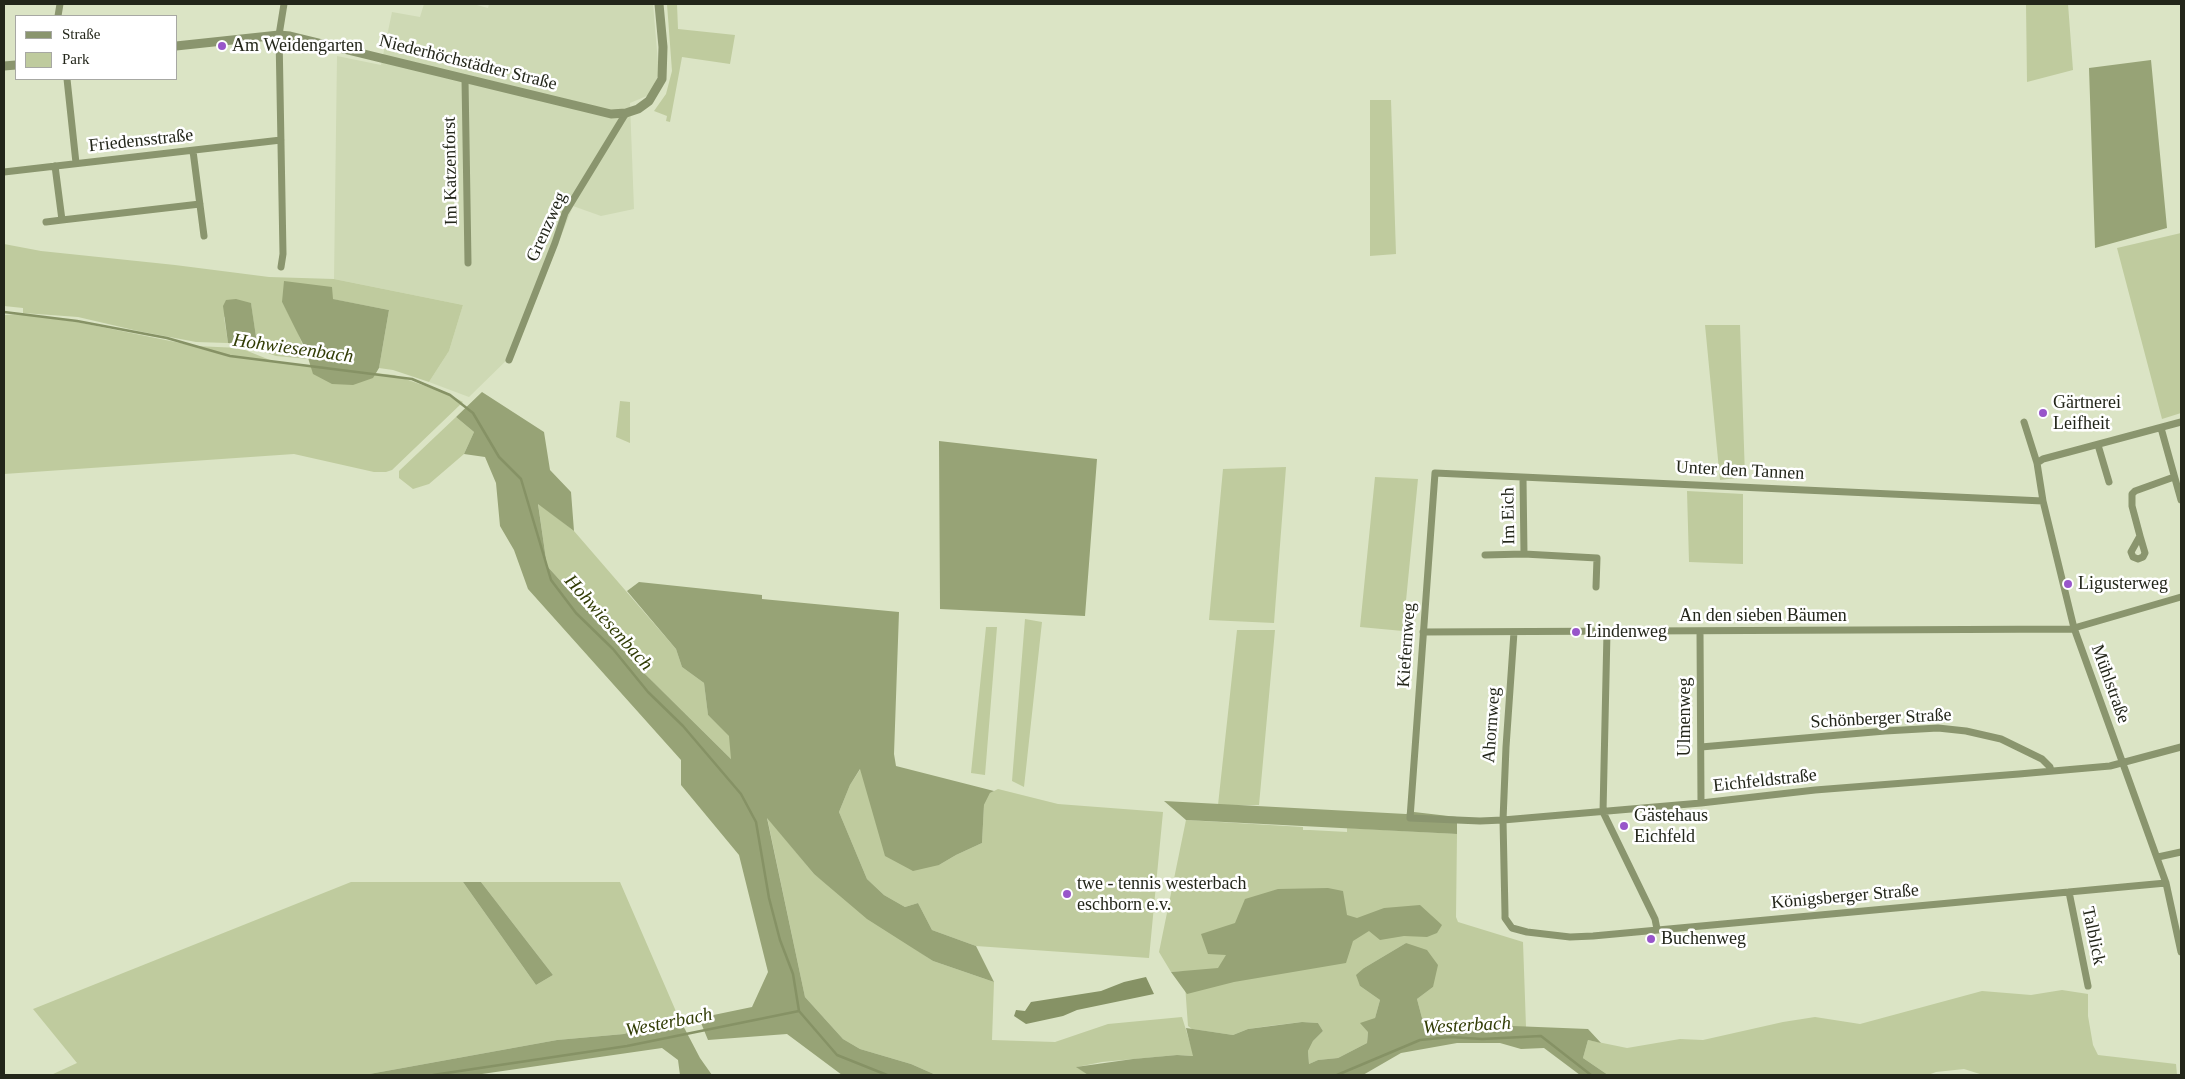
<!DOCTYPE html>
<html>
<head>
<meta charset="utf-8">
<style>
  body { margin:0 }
  #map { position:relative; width:2185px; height:1079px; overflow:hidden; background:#dbe4c5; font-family:Georgia,serif }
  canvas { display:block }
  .frame { position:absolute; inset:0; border:5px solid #23261a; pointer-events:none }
  .legend { position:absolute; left:15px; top:15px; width:162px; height:65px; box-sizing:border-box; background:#fff; border:1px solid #a7a8a3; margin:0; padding:6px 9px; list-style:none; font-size:15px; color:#23261a }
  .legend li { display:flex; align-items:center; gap:10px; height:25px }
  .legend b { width:25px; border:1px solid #a7a8a3 }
</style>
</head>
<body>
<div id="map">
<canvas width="2185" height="1079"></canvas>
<div class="frame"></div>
<ul class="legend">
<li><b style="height:6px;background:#8a956e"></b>Straße</li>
<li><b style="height:14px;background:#bfcb9e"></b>Park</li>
</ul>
</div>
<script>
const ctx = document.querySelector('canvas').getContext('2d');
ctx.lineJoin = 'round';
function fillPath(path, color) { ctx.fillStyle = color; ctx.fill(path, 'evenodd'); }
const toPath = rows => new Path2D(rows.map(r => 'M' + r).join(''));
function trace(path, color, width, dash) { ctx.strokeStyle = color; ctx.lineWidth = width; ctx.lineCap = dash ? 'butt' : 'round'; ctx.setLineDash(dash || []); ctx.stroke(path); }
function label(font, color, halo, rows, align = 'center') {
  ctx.font = font + ' Georgia,serif'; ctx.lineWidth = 5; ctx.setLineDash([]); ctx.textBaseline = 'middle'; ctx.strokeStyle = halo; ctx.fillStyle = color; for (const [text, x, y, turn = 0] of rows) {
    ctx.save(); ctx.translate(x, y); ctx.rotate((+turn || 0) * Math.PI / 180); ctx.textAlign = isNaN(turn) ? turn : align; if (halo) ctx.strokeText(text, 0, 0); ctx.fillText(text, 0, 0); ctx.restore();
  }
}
fillPath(toPath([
  [424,4,473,4,488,8,489,4,653,4,659,74,649,95,630,103,634,209,601,216,573,206,515,352,469,397,429,382,449,351,463,305,334,279,337,56,381,65,392,12,420,17]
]), '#ced9b4');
fillPath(toPath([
  [667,4,677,4,678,29,735,35,730,64,682,57,670,122,666,121,667,116,654,111,666,94,672,71],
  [2026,4,2068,4,2073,70,2027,82],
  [1370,100,1391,100,1396,254,1370,256],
  [2181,233,2181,413,2162,419,2117,248],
  [4,244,41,251,175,265,269,277,334,279,463,305,449,351,429,382,393,370,379,368,389,310,332,299,332,287,282,302,296,328,308,359,276,356,258,350,251,304,224,317,228,343,196,342,138,331,78,317,23,313,23,308,4,306],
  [22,314,77,322,195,346,240,348,275,362,394,375,448,394,463,402,392,470,386,472,374,472,294,454,4,474,4,315],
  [1705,325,1740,325,1745,477,1720,480],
  [620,401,630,402,630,443,616,437],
  [456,417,474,432,464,454,429,484,413,489,399,478,399,471],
  [1286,467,1274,623,1209,620,1223,469],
  [1375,477,1418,479,1403,631,1360,627],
  [1687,491,1743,494,1743,564,1689,562],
  [538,503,574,531,676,649,682,667,704,683,708,715,730,736,732,760,643,672,547,566],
  [1025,619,1042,622,1024,787,1012,781],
  [986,627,997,627,985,775,971,773],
  [1237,630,1275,630,1259,805,1218,805],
  [861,768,877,826,939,865,956,855,982,843,984,805,990,793,998,789,1058,804,1163,812,1149,958,976,946,932,930,918,903,905,907,884,895,867,879,839,812,850,785],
  [767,817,814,874,902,940,933,961,994,982,992,1040,1055,1042,1108,1024,1182,1017,1194,1056,1177,1055,1102,1062,1077,1067,1088,1075,936,1075,911,1064,860,1049,843,1039,805,997],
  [1186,820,1303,827,1303,830,1310,830,1347,832,1347,828,1457,834,1456,917,1458,922,1523,942,1526,1027,1491,1027,1482,1030,1452,1028,1435,1020,1422,1018,1417,999,1433,987,1406,943,1364,968,1360,986,1380,1000,1375,1018,1368,1032,1367,1043,1338,1058,1318,1060,1309,1064,1308,1051,1313,1041,1323,1031,1318,1023,1302,1022,1269,1026,1248,1029,1233,1035,1192,1029,1188,1026,1184,971,1171,972,1159,952],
  [351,882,463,882,536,985,553,975,481,882,620,882,678,1016,624,1034,557,1040,364,1075,51,1075,77,1063,33,1009],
  [2062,990,2088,994,2088,1016,2093,1045,2098,1055,2176,1064,2177,1075,1983,1075,1964,1069,1936,1072,1928,1075,1608,1075,1583,1058,1588,1040,1627,1048,1680,1039,1703,1040,1783,1022,1815,1017,1860,1024,1982,991,2031,995]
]), '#bfcb9e');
fillPath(toPath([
  [2151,60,2167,228,2095,248,2089,68],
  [284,281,332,287,333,299,389,310,379,368,373,378,353,385,332,384,313,374,305,348,282,302],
  [236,299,251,303,258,350,241,344,228,343,223,306,226,300],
  [482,392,544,432,550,470,571,492,574,531,538,504,547,566,643,672,731,759,729,736,708,715,704,683,682,667,676,649,627,591,639,582,762,595,762,599,899,612,894,754,896,766,994,791,990,793,984,805,982,843,956,855,939,865,913,871,885,856,860,769,850,785,839,812,867,879,884,895,905,907,918,903,932,930,976,946,994,982,933,961,867,919,814,874,767,818,805,997,843,1039,860,1049,911,1064,936,1075,842,1075,787,1034,708,1040,699,1018,752,1007,768,972,739,855,681,785,681,760,528,589,514,550,500,526,496,483,485,457,464,454,474,432,456,417],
  [939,441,1097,459,1085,616,940,609],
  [1164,801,1406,814,1414,812,1457,817,1457,834,1186,820],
  [463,882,481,882,553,975,536,985],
  [1328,888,1343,891,1347,915,1357,918,1384,908,1420,905,1442,925,1437,933,1427,937,1404,936,1380,940,1369,931,1353,941,1346,963,1234,982,1187,994,1171,972,1218,968,1226,955,1208,954,1201,934,1235,923,1245,899,1278,889],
  [1406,943,1427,950,1438,965,1433,987,1417,999,1422,1018,1435,1020,1452,1028,1482,1030,1491,1027,1513,1026,1588,1029,1601,1043,1588,1040,1583,1058,1608,1075,1580,1075,1544,1048,1521,1049,1500,1043,1457,1043,1401,1053,1363,1075,1088,1075,1076,1067,1133,1059,1177,1055,1193,1056,1186,1028,1233,1035,1248,1029,1302,1022,1318,1023,1323,1031,1313,1041,1308,1051,1309,1064,1318,1060,1338,1058,1367,1043,1368,1032,1360,1023,1375,1018,1380,1000,1360,986,1356,975,1364,968],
  [678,1016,700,1058,712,1075,680,1075,678,1060,662,1048,475,1075,364,1075,557,1040,624,1034]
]), '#97a376');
fillPath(toPath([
  [1146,977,1154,994,1077,1010,1063,1016,1026,1024,1014,1016,1016,1010,1025,1011,1031,1002,1101,991,1124,982]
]), '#869265');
trace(toPath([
  [4,312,77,321,167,338,230,356,412,379,450,395,473,413,499,457,521,479,551,580,576,613,613,649,648,692,683,726,741,794,756,822,769,898,780,940,793,974,799,1011],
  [433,1075,627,1046,799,1011,837,1055,887,1075],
  [1337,1075,1420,1040,1450,1037,1482,1039,1541,1036,1591,1075]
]), '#869265', 2.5);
trace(toPath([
  [58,16,60,4],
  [67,79,76,163],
  [465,79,468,263],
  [193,151,204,236],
  [55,166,62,220,200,204],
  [4,172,281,140],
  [46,222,62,220],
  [281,267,283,254,279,35,284,4],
  [509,360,555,243,565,213,626,113],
  [2024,422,2037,463,2043,501,2074,628,2166,883,2181,952],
  [2161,428,2181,500],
  [2098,445,2109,482],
  [2037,463,2043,459,2181,422],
  [1523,478,1524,554],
  [2043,501,1435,473,1410,818,1480,821,1503,820,1701,803,1815,790,2019,774,2110,766,2181,747],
  [2140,536,2145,553,2143,557,2138,559,2133,557,2131,552,2140,536,2132,506,2132,494,2135,491,2174,477],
  [1485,555,1524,554,1597,558,1596,587],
  [2074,628,2181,597],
  [1700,631,1701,803],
  [1423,632,2074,629],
  [1514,632,1506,747,1503,820,1505,913,1505,918,1512,928,1527,932,1570,937,1593,936,2166,883],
  [1607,632,1603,812,1655,919,1657,929],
  [1701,747,1885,731,1938,728,1966,731,2001,739,2042,759,2050,767,2051,771],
  [2158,857,2181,852],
  [2069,892,2088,986]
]), '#8a956e', 7);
trace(toPath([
  [176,46,279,35,290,36,611,114,626,113,638,109,649,101,662,79,663,47,659,4],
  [4,66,16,65]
]), '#8a956e', 9);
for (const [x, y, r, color] of [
  [222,46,5,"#9855ca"],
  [2043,413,5,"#9855ca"],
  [2068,584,5,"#9855ca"],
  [1576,632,5,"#9855ca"],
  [1624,826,5,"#9855ca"],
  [1067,894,5,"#9855ca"],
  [1651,939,5,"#9855ca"]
]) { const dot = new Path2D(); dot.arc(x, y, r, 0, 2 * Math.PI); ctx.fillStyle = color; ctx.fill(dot); trace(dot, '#fff', 2); }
label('18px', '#23261a', '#fff', [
  ["Am Weidengarten",232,46],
  ["Gärtnerei",2053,403],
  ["Leifheit",2053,424],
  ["Ligusterweg",2078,584],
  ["Lindenweg",1586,632],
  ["Gästehaus",1634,816],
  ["Eichfeld",1634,837],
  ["twe - tennis westerbach",1077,884],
  ["eschborn e.v.",1077,905],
  ["Buchenweg",1661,939]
], 'left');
label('18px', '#23261a', '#fff', [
  ["Niederhöchstädter Straße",468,63,14],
  ["Friedensstraße",141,141,-6],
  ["Im Katzenforst",451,171,-91],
  ["Grenzweg",547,227,-66],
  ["Unter den Tannen",1740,471,3],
  ["Im Eich",1509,516,-91],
  ["An den sieben Bäumen",1763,616],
  ["Kiefernweg",1407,645,-86],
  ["Mühlstraße",2110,684,70],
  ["Ulmenweg",1685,717,-90],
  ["Schönberger Straße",1881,719,-3],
  ["Ahornweg",1492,725,-86],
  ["Eichfeldstraße",1765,781,-6],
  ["Königsberger Straße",1845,897,-5],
  ["Talblick",2093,936,78]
]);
label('italic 19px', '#323d06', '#fff', [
  ["Hohwiesenbach",293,349,8],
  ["Hohwiesenbach",608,623,48],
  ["Westerbach",669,1023,-11],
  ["Westerbach",1467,1026,-3]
]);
</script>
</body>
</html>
